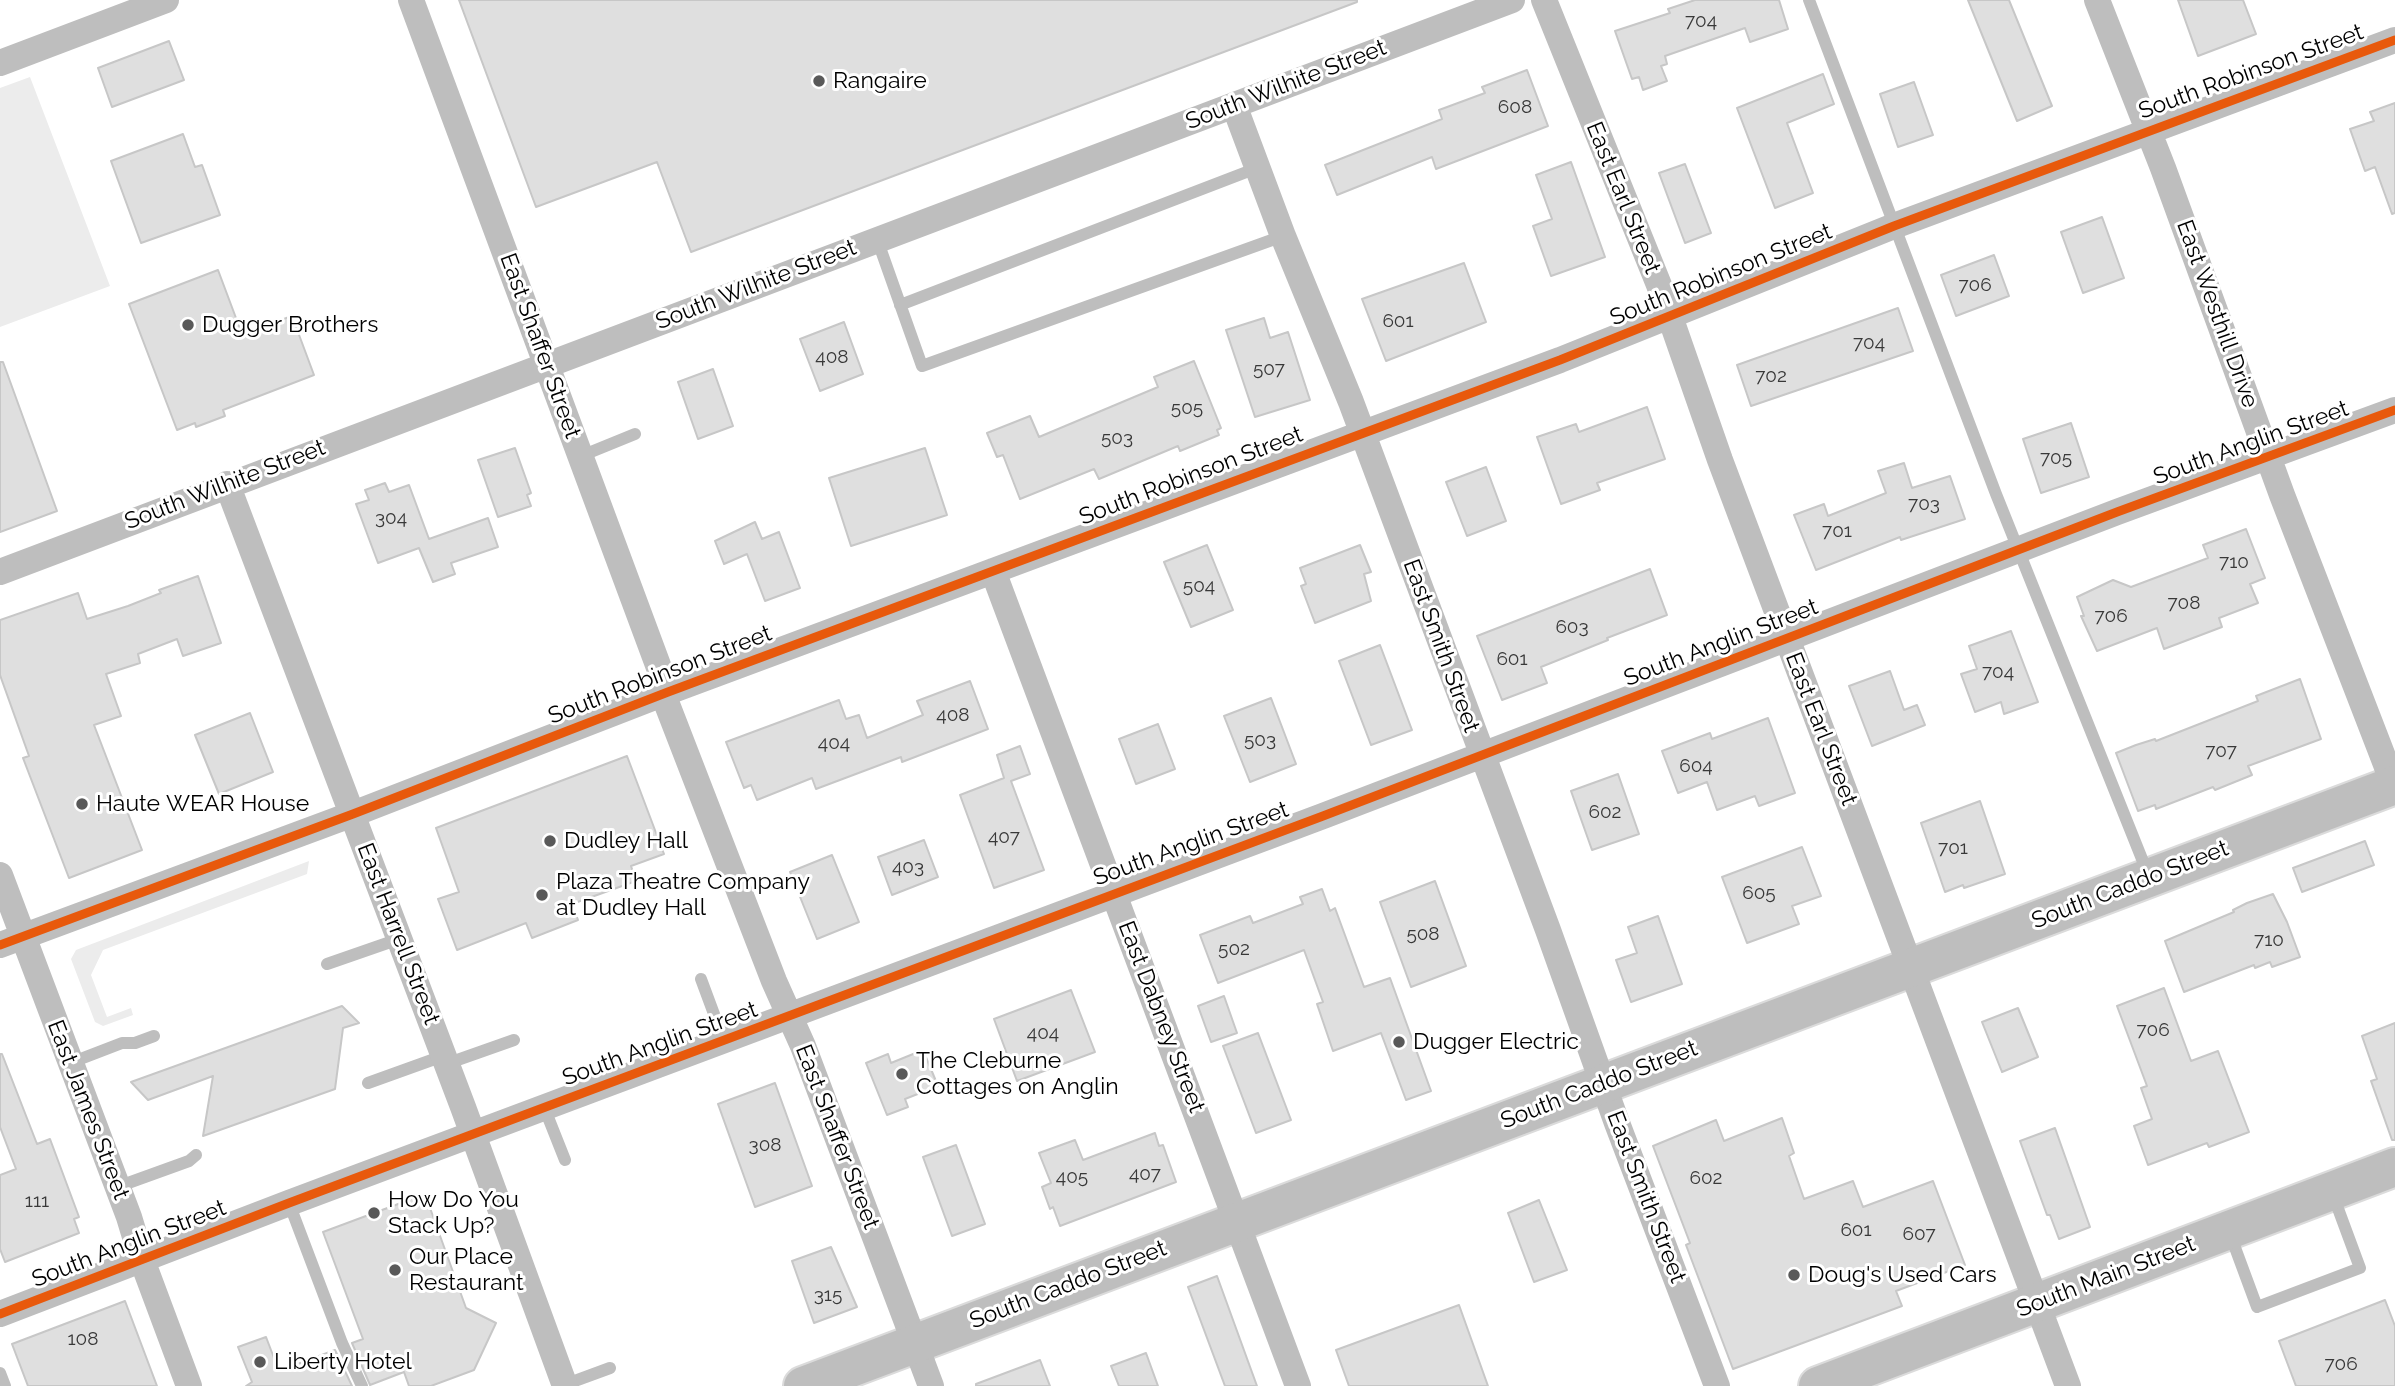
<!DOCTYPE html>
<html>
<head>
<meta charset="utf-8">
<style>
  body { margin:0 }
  canvas { display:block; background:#fff }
</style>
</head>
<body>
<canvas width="2395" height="1386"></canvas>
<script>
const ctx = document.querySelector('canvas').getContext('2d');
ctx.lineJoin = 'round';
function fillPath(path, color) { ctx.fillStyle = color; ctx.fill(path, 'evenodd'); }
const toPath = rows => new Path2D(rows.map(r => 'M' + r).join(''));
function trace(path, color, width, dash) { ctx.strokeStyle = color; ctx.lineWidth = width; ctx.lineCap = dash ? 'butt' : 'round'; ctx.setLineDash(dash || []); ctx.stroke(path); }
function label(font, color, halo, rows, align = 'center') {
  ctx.font = font + ' Raleway,sans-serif'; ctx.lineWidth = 6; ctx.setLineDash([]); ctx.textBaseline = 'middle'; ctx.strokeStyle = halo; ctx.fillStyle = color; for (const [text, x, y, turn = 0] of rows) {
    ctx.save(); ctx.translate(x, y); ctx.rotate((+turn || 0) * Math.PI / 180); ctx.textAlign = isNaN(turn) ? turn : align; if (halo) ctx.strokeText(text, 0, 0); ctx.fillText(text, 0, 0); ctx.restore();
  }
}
fillPath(toPath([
  [30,77,110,286,0,327,0,88],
  [309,861,307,874,103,950,91,975,107,1017,131,1008,133,1015,103,1026,95,1022,71,959,76,950]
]), '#ececec');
const building = toPath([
  [459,0,1357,0,1357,2,691,252,657,162,536,207,459,0],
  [1695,0,1779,0,1788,29,1750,42,1745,28,1665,56,1667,64,1661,66,1667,81,1643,90,1639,77,1632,79,1615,31,1670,13,1668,9,1695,0],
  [1968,0,2009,0,2052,106,2017,121,1968,0],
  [2178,0,2243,0,2256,34,2198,56,2178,0],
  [169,41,184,80,112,107,98,68,169,41],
  [1527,70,1548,126,1436,169,1432,157,1337,195,1325,165,1442,119,1439,110,1485,93,1482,87,1527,70],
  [1823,74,1834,104,1787,123,1813,193,1775,208,1737,108,1823,74],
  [1914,82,1933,135,1898,147,1880,94,1914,82],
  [2395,103,2395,213,2392,214,2375,167,2365,171,2350,129,2374,121,2370,112,2395,103],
  [183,134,195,167,202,165,220,215,141,243,111,161,183,134],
  [1571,162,1605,257,1551,276,1533,226,1552,219,1536,175,1571,162],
  [1685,164,1711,233,1685,243,1659,173,1685,164],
  [2102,217,2124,278,2083,293,2061,232,2102,217],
  [1994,255,2009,296,1956,316,1941,275,1994,255],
  [1464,263,1486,322,1386,361,1362,299,1464,263],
  [218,270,242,334,292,316,314,375,223,410,225,416,196,427,195,423,177,430,129,304,218,270],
  [1898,308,1913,351,1751,406,1737,365,1898,308],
  [1264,318,1270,338,1288,332,1310,400,1255,417,1226,330,1264,318],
  [844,322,863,374,820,391,800,339,844,322],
  [1194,361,1221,428,1217,430,1219,435,1180,451,1178,446,1099,479,1094,469,1020,499,1003,455,997,457,987,433,1030,416,1039,437,1158,387,1154,377,1194,361],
  [0,362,3,362,57,511,0,532,0,362],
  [713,369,733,426,698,439,678,382,713,369],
  [1647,407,1665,459,1597,483,1600,490,1561,504,1537,437,1576,424,1579,432,1647,407],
  [2071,423,2089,477,2041,493,2023,439,2071,423],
  [515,448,531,493,527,495,531,506,498,517,478,460,515,448],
  [925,448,947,515,851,546,829,478,925,448],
  [1904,463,1912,488,1950,476,1965,519,1901,540,1900,537,1816,570,1794,515,1824,504,1828,516,1886,493,1878,471,1904,463],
  [1486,467,1506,521,1467,536,1446,482,1486,467],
  [385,483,389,492,409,485,429,539,488,518,498,547,451,563,455,574,433,582,419,548,378,563,356,504,369,500,365,490,385,483],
  [755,522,762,539,779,532,800,588,765,601,747,554,724,564,715,541,755,522],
  [2246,529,2265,578,2250,584,2258,603,2219,618,2222,627,2164,649,2157,628,2097,651,2081,616,2084,616,2077,597,2113,580,2131,587,2208,558,2203,545,2246,529],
  [1207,545,1233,610,1191,627,1164,562,1207,545],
  [1360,545,1371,572,1364,574,1371,601,1315,623,1301,586,1306,584,1300,568,1360,545],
  [1650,569,1667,615,1607,638,1608,640,1541,667,1547,683,1502,700,1477,636,1650,569],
  [198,576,221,643,183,656,177,639,138,654,140,663,106,674,121,716,94,725,142,850,69,878,23,758,29,756,0,675,0,620,78,593,87,619,128,606,161,593,159,590,198,576],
  [2011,631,2038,702,2004,714,2001,702,1975,712,1961,674,1977,669,1969,646,2011,631],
  [1380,645,1412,730,1371,745,1339,661,1380,645],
  [1890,671,1904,710,1917,705,1925,725,1872,746,1849,686,1890,671],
  [2300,679,2321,739,2248,766,2252,775,2215,790,2213,787,2156,809,2155,805,2138,811,2116,753,2136,745,2155,739,2156,741,2258,701,2256,696,2300,679],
  [970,681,988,729,902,762,901,757,816,789,812,778,757,800,751,785,744,788,726,742,839,700,846,719,859,715,867,738,923,715,917,701,970,681],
  [1271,698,1296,764,1250,782,1224,716,1271,698],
  [250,713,273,772,219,794,195,735,250,713],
  [1768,718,1795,793,1759,806,1755,796,1717,810,1707,782,1678,793,1662,751,1710,733,1712,739,1768,718],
  [1158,724,1175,769,1136,784,1119,739,1158,724],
  [1020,746,1030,774,1011,781,1044,870,994,888,960,795,1004,778,997,755,1020,746],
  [627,756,664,854,631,866,636,881,572,904,578,920,532,938,526,923,457,950,438,899,459,892,436,828,627,756],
  [1618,774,1639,834,1592,850,1571,791,1618,774],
  [1980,801,2005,874,1964,888,1963,885,1945,892,1921,823,1980,801],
  [924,840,938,877,892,895,878,857,924,840],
  [2365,841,2374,865,2302,892,2293,868,2365,841],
  [1802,847,1821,896,1792,906,1799,924,1747,943,1722,877,1802,847],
  [832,855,859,922,817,939,790,872,832,855],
  [1435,881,1466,966,1411,987,1380,902,1435,881],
  [1322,889,1330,911,1335,908,1364,987,1390,978,1431,1091,1406,1100,1381,1033,1333,1051,1317,1004,1323,1002,1304,950,1218,983,1200,935,1250,916,1253,923,1303,904,1300,897,1322,889],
  [2273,894,2287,922,2300,957,2272,967,2270,962,2255,968,2254,965,2184,992,2165,941,2234,912,2233,910,2247,903,2273,894],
  [1658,916,1682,984,1631,1002,1616,960,1637,953,1628,927,1658,916],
  [2164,988,2191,1061,2218,1051,2249,1132,2209,1147,2207,1143,2148,1165,2134,1126,2152,1119,2141,1088,2147,1086,2117,1006,2164,988],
  [1071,990,1095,1052,1017,1081,994,1019,1071,990],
  [1224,996,1237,1033,1211,1042,1198,1006,1224,996],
  [342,1006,359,1023,343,1028,335,1089,203,1136,213,1076,148,1100,131,1082,342,1006],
  [2018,1008,2038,1057,2002,1072,1982,1022,2018,1008],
  [2395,1023,2395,1140,2392,1140,2371,1081,2377,1079,2362,1036,2395,1023],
  [1258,1033,1291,1120,1256,1133,1223,1046,1258,1033],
  [923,1050,938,1086,905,1099,908,1107,887,1115,866,1063,888,1054,891,1063,923,1050],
  [0,1054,2,1054,37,1144,50,1139,79,1217,74,1219,79,1233,5,1262,0,1249,0,1175,16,1169,0,1127,0,1054],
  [775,1083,812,1186,755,1207,718,1104,775,1083],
  [1782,1118,1794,1153,1789,1156,1804,1199,1853,1181,1863,1207,1933,1181,1965,1265,1896,1291,1902,1306,1733,1369,1686,1245,1690,1243,1653,1146,1716,1120,1724,1141,1782,1118],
  [2055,1128,2090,1227,2059,1239,2050,1215,2047,1215,2020,1141,2055,1128],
  [1155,1133,1159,1146,1163,1145,1176,1182,1060,1226,1053,1207,1050,1209,1042,1187,1051,1183,1039,1153,1075,1140,1083,1160,1155,1133],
  [956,1145,985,1224,952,1236,923,1157,956,1145],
  [425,1194,466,1308,496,1323,474,1370,431,1386,409,1386,404,1372,370,1385,352,1343,363,1339,323,1232,425,1194],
  [1539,1200,1567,1270,1534,1282,1508,1213,1539,1200],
  [831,1247,857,1307,814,1323,792,1261,831,1247],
  [1217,1276,1257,1386,1225,1386,1188,1287,1217,1276],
  [2385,1300,2395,1326,2395,1386,2296,1386,2279,1341,2385,1300],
  [125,1301,157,1386,28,1386,12,1344,125,1301],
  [1459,1305,1488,1386,1349,1386,1336,1350,1459,1305],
  [266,1337,279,1371,335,1350,352,1386,246,1386,252,1382,238,1347,266,1337],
  [1146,1353,1158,1386,1119,1386,1111,1366,1146,1353],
  [1040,1360,1050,1386,976,1386,976,1384,1040,1360]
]);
fillPath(building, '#dfdfdf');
trace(building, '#c7c7c7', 2);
const primary = toPath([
  [803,1386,2395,785],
  [1818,1386,2395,1167]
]);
trace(primary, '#dbdbdb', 42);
trace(toPath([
  [1809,0,1996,494,2148,874],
  [877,239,922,366,1283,236],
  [900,305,1257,168],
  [581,456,635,434],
  [327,964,399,939],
  [701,979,724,1041],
  [70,1063,122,1043,135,1043,154,1036],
  [446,1064,514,1040],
  [368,1083,443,1056],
  [544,1107,565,1160],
  [117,1187,189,1161,196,1155],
  [289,1203,342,1343,362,1386],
  [2230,1234,2257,1307,2360,1268,2333,1195],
  [0,1373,5,1386],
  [564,1385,610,1368]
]), '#bebebe', 12);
trace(toPath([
  [411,0,668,692],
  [1544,0,1659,285,1720,460,2068,1386],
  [2097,0,2163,168,2282,495,2394,785],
  [0,63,166,0],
  [1234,105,1283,236,1351,402,1548,930,1617,1123,1717,1386],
  [227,484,463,1107,565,1386],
  [993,571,1298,1386],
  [0,572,1512,0],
  [663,694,774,981,803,1046,931,1386],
  [0,875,129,1217,142,1260,189,1386],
  [0,945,353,814,668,692,1560,360,1894,226,2395,40],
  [0,1314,289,1203,1323,816,2117,512,2395,410]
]), '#bebebe', 26);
trace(primary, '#bebebe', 38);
trace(toPath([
  [0,945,353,814,668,692,1560,360,1894,226,2395,40],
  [0,1314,289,1203,1323,816,2117,512,2395,410]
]), '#e8590c', 9);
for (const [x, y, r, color] of [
  [819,81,7,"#595959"],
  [188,325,7,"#595959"],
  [82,804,7,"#595959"],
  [550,841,7,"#595959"],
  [542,895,7,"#595959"],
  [1399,1042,7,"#595959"],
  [902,1074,7,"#595959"],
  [374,1213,7,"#595959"],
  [395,1270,7,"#595959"],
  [1794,1275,7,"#595959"],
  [260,1362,7,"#595959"]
]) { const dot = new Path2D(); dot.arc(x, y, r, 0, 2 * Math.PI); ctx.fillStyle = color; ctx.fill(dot); trace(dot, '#fff', 2.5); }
label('19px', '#383838', null, [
  ["704",1701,21],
  ["608",1515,107],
  ["706",1975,285],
  ["601",1398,321],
  ["704",1869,343],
  ["408",832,357],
  ["507",1269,369],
  ["702",1771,376],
  ["505",1187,408],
  ["503",1117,438],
  ["705",2056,458],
  ["703",1924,504],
  ["304",391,518],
  ["701",1837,531],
  ["710",2234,562],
  ["504",1199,586],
  ["708",2184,603],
  ["706",2111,616],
  ["603",1572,627],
  ["601",1512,659],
  ["704",1998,672],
  ["408",953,715],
  ["503",1260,740],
  ["404",834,743],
  ["707",2221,751],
  ["604",1696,766],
  ["602",1605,812],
  ["407",1004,837],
  ["701",1953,848],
  ["403",908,867],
  ["605",1759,893],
  ["508",1423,934],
  ["710",2269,940],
  ["502",1234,949],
  ["706",2153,1030],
  ["404",1043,1033],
  ["308",765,1145],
  ["407",1145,1174],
  ["405",1072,1177],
  ["602",1706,1178],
  ["111",37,1201],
  ["601",1856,1230],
  ["607",1919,1234],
  ["315",828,1295],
  ["108",83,1339],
  ["706",2341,1364]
]);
label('23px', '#000', '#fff', [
  ["South Robinson Street",2251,72,-20],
  ["South Wilhite Street",1286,85,-21],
  ["East Earl Street",1623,198,68],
  ["South Robinson Street",1721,275,-22],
  ["South Wilhite Street",756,285,-21],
  ["East Westhill Drive",2217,314,70],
  ["East Shaffer Street",540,346,70],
  ["South Anglin Street",2251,443,-20],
  ["South Robinson Street",1191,476,-21],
  ["South Wilhite Street",225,485,-21],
  ["South Anglin Street",1721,643,-21],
  ["East Smith Street",1441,646,70],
  ["South Robinson Street",660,675,-21],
  ["East Earl Street",1821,729,69],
  ["South Anglin Street",1191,844,-20],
  ["South Caddo Street",2130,885,-21],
  ["East Harrell Street",398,934,69],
  ["East Dabney Street",1161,1017,69],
  ["South Anglin Street",660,1044,-20],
  ["South Caddo Street",1599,1085,-21],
  ["East James Street",88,1110,69],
  ["East Shaffer Street",837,1137,69],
  ["East Smith Street",1646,1197,69],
  ["South Anglin Street",129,1244,-21],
  ["South Main Street",2106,1277,-21],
  ["South Caddo Street",1068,1285,-21]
]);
label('23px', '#000', '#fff', [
  ["Rangaire",833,81],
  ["Dugger Brothers",202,325],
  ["Haute WEAR House",96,804],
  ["Dudley Hall",564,841],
  ["Plaza Theatre Company",556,882],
  ["at Dudley Hall",556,908],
  ["Dugger Electric",1413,1042],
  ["The Cleburne",916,1061],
  ["Cottages on Anglin",916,1087],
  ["How Do You",388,1200],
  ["Stack Up?",388,1226],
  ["Our Place",409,1257],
  ["Restaurant",409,1283],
  ["Doug's Used Cars",1808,1275],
  ["Liberty Hotel",274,1362]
], 'left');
</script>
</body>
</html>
